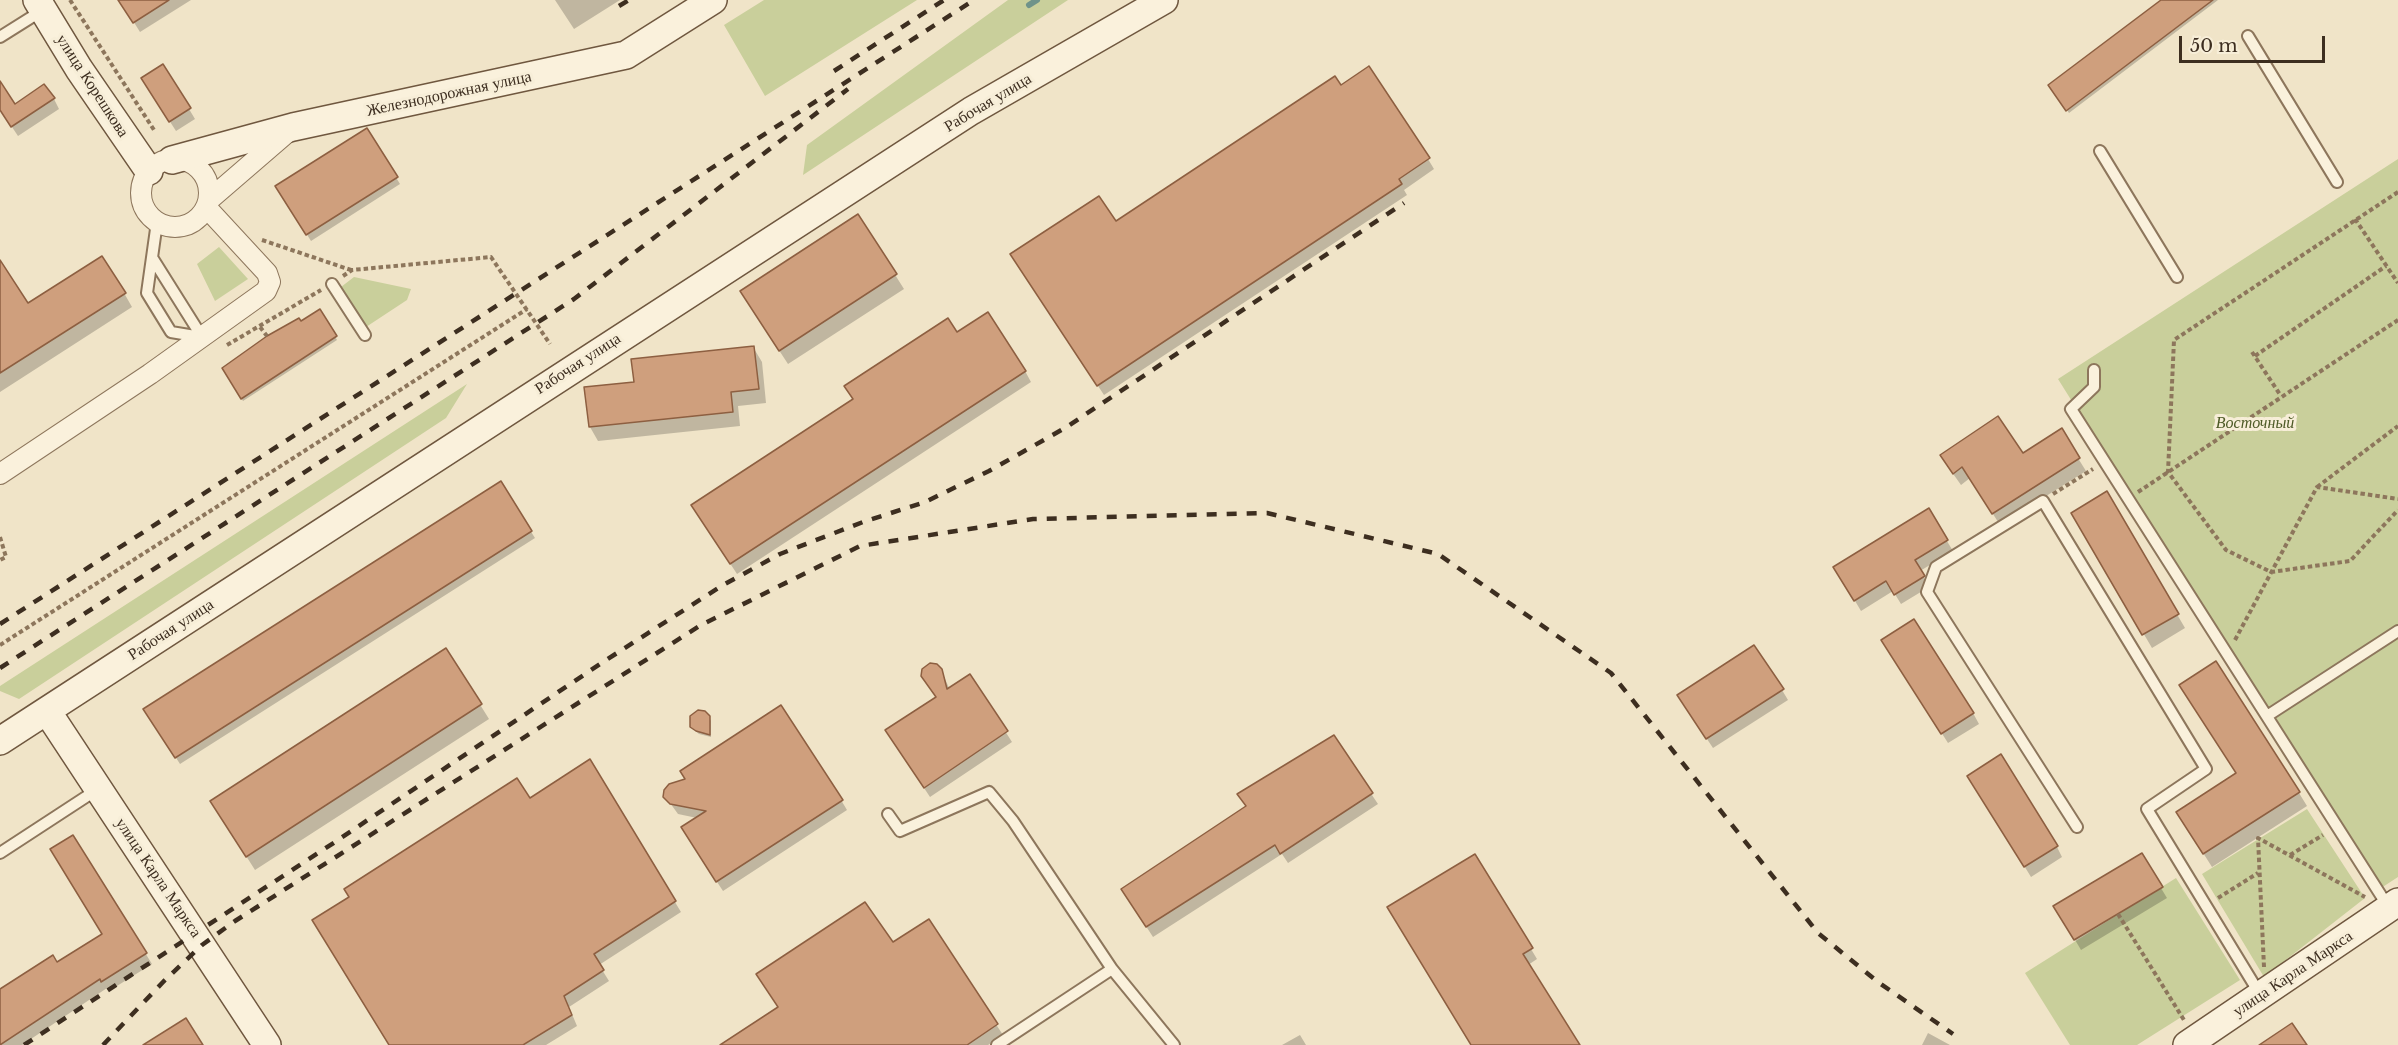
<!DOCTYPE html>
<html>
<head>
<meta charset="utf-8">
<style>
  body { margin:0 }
  #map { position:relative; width:2398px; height:1045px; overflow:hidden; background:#f0e4c8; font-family:"Libre Baskerville",serif }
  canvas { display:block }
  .scale { position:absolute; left:2179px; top:36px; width:146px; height:27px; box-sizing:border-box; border:3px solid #3d2e20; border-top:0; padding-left:8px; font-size:18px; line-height:21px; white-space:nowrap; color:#3d2e20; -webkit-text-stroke:4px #f7eed8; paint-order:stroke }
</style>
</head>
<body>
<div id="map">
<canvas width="2398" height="1045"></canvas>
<div class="scale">50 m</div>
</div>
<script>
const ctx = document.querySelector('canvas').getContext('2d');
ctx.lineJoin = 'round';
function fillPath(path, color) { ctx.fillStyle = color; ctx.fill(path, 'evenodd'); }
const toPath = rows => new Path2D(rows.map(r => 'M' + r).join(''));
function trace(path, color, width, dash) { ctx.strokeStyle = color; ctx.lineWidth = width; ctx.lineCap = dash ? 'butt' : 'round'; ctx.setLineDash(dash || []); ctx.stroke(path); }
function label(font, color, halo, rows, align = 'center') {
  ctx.font = font + ' "Libre Baskerville",serif'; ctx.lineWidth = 6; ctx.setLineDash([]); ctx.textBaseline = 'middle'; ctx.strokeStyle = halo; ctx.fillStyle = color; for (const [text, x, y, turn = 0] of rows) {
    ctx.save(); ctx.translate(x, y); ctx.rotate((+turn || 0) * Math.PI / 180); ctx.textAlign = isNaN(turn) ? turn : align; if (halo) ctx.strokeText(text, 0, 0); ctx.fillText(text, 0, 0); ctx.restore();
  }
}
fillPath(toPath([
  [764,0,917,0,765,96,724,25],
  [1008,0,1068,0,803,175,807,145],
  [2398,159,2398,877,2378,890,2058,379],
  [219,247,248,279,215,301,197,264],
  [354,277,411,289,407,300,366,327,341,287],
  [467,384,446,418,19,699,0,691,0,686],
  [2307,809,2365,898,2264,977,2202,874],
  [2176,878,2240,980,2137,1045,2070,1045,2025,973]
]), '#c9cf9b');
fillPath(toPath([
  [120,0,191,0,140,32],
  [555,0,620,0,574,29],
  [2163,0,2218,0,2069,113,2049,85],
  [0,84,15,106,54,99,59,109,18,136,0,109],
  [1340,87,1428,159,1434,169,1404,190,1407,195,1104,395,1018,265,1115,223],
  [149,89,189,109,195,119,176,131],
  [367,130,400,184,311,241,281,193],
  [858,216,904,289,788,364,750,306],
  [0,270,27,305,124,293,132,307,0,392],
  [319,311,337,340,243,401,223,369],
  [957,335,1025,371,1031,382,737,574,699,516],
  [753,347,762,362,766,403,738,406,740,426,598,441,590,427,635,383],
  [2061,431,2086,471,2000,525,1970,478,1961,485,1949,468,2023,455],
  [500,483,535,538,180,764,145,709],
  [2106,493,2185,628,2152,648,2073,513],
  [1928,510,1953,551,1920,571,1929,587,1901,604,1893,591,1861,611,1835,567],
  [446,650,489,719,255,870,220,815],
  [1889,650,1973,713,1979,724,1948,743],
  [941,670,950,690,970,676,1012,742,930,797,893,741,937,698],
  [1782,690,1788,700,1713,748,1685,706],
  [709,717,711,721,711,737,699,734,694,730],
  [1333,737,1378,804,1288,863,1282,854,1153,937,1129,900],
  [589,761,681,912,599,965,609,981,569,1007,577,1026,546,1045,390,1045,351,898,529,800],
  [2237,774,2299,793,2307,806,2212,867,2186,826],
  [687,780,841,800,847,810,723,891,688,838,697,818,678,814,665,796],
  [1975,786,2057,847,2062,857,2031,877],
  [73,837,152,964,109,991,107,988,22,1045,0,1045,0,991,57,964,104,934],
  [2141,855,2167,898,2081,950,2055,906],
  [1475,856,1537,959,1528,965,1578,1045,1472,1045],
  [928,921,1003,1035,988,1045,723,1045],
  [1928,1033,1950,1045,1922,1045],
  [1300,1035,1306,1045,1282,1045]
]), '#0003');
trace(toPath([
  [1029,5,1037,0]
]), '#6f938a', 6);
const building = toPath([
  [118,0,169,0,133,23,118,0],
  [2161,0,2213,0,2066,111,2048,85,2161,0],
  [163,64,191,108,169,122,141,78,163,64],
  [1369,66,1430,158,1399,179,1402,184,1097,386,1010,254,1099,196,1116,221,1335,76,1341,85,1369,66],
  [0,81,15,104,44,84,55,98,11,127,0,110,0,81],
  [367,128,398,177,306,235,275,186,367,128],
  [858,214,897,274,779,351,740,291,858,214],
  [102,256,126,293,0,373,0,260,28,303,102,256],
  [320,309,337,336,241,399,222,368,267,336,299,318,301,321,320,309],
  [988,312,1026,371,730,564,691,505,853,399,844,386,948,318,957,332,988,312],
  [754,346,759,389,731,392,733,412,589,427,584,387,634,382,631,359,754,346],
  [1998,416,2023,453,2062,428,2080,458,1992,514,1962,467,1953,474,1940,455,1998,416],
  [501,481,532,531,175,758,143,709,501,481],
  [2107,491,2179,614,2142,635,2071,513,2107,491],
  [1929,508,1948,540,1915,560,1925,576,1894,595,1886,581,1854,601,1833,567,1929,508],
  [1914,619,1974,713,1941,734,1881,640,1914,619],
  [1754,645,1784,689,1706,739,1677,695,1754,645],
  [446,648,482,704,246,857,210,801,446,648],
  [2216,661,2300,792,2203,854,2176,812,2236,773,2179,685,2216,661],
  [930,663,937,664,942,669,947,689,970,674,1008,731,924,788,885,730,936,697,921,676,922,669,930,663],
  [781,705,843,800,716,882,681,827,706,811,670,804,663,797,664,790,669,784,685,779,680,771,781,705],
  [698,710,705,711,710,716,710,735,696,731,690,727,690,716,698,710],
  [1334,735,1373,793,1280,854,1275,845,1146,927,1121,889,1246,806,1237,794,1334,735],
  [2001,754,2058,846,2024,867,1967,776,2001,754],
  [590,759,676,901,594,954,604,970,564,996,572,1015,523,1045,389,1045,312,920,349,897,344,889,517,778,530,798,590,759],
  [73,835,147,953,101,982,100,979,0,1045,0,989,53,955,57,962,102,934,50,849,73,835],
  [2142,853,2163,887,2074,940,2053,906,2142,853],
  [1475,854,1533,948,1523,954,1580,1045,1471,1045,1387,907,1475,854],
  [865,902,893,942,929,919,998,1024,967,1045,720,1045,778,1007,756,974,865,902],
  [186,1018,203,1045,143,1045,186,1018],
  [2292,1023,2307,1045,2259,1045,2292,1023]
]);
fillPath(building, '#cf9f7d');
trace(building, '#8d5f41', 1.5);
const lane = toPath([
  [2248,36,2337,182],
  [0,37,43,10],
  [2100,151,2177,277],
  [157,222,147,293,171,332,201,337],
  [153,259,202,337],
  [332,284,365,335],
  [2094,370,2094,387,2071,409,2389,908],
  [2267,716,2398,631],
  [888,814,900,831,989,792,1013,821,1112,969],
  [2077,827,1927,592,1936,567,2043,501,2206,769,2147,809,2261,996],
  [0,853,98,789],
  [997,1045,1112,969,1174,1045]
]);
const street = toPath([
  '141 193a34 34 0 1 1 68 0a34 34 0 1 1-68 0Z',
  [209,200,289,131],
  [0,474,150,374,266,291,270,282,267,273,206,207]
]);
const secondary = toPath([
  [37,0,79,69,149,171],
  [172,160,293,127,626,55,713,0],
  [47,711,267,1045],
  [0,741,971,111,1164,0],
  [2187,1045,2398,902]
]);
trace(lane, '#8d765c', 14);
trace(street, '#8d765c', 22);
trace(secondary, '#6f573f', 30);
trace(toPath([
  [70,0,154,130],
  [2398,192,2174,340,2168,472,2226,550,2271,572,2350,561,2398,510],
  [2355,219,2398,283],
  [262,240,351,270],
  [343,276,352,270,491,257,550,344],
  [260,327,267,336],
  [227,345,321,290],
  [2252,352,2281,396],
  [2255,356,2386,266],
  [2317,487,2398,426],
  [2138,492,2398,320],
  [2053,494,2093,469],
  [0,537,6,557,0,560],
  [2235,640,2317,487,2398,499],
  [0,645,527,309],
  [2290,855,2323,835],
  [2218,898,2258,873],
  [2118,914,2184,1020],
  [2264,967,2258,838,2365,897]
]), '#8d765c', 4, [4.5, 3]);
trace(lane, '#faf1dc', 10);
trace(street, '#faf1dc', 20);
trace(secondary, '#faf1dc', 27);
trace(toPath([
  [619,6,629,0],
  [834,71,944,0],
  [0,624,974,0],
  [0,668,574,299,848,89],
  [24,1045,335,842,603,662,723,585,780,554,863,522,925,502,989,471,1065,428,1404,203],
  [103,1045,164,981,202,945,235,921,701,625,860,546,1033,519,1267,513,1438,554,1611,673,1818,933,1878,982,1953,1034]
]), '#3d2e20', 4.5, [10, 10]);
label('16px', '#3d2e20', '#f7eed8', [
  ["улица Корешкова",92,86,57],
  ["Железнодорожная улица",449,94,-12],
  ["Рабочая улица",988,103,-31],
  ["Рабочая улица",578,364,-33],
  ["Рабочая улица",171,630,-33],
  ["улица Карла Маркса",158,878,56],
  ["улица Карла Маркса",2293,974,-34]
]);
label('italic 16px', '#4d5a26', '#f7eed8', [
  ["Восточный",2255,423]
]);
</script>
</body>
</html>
